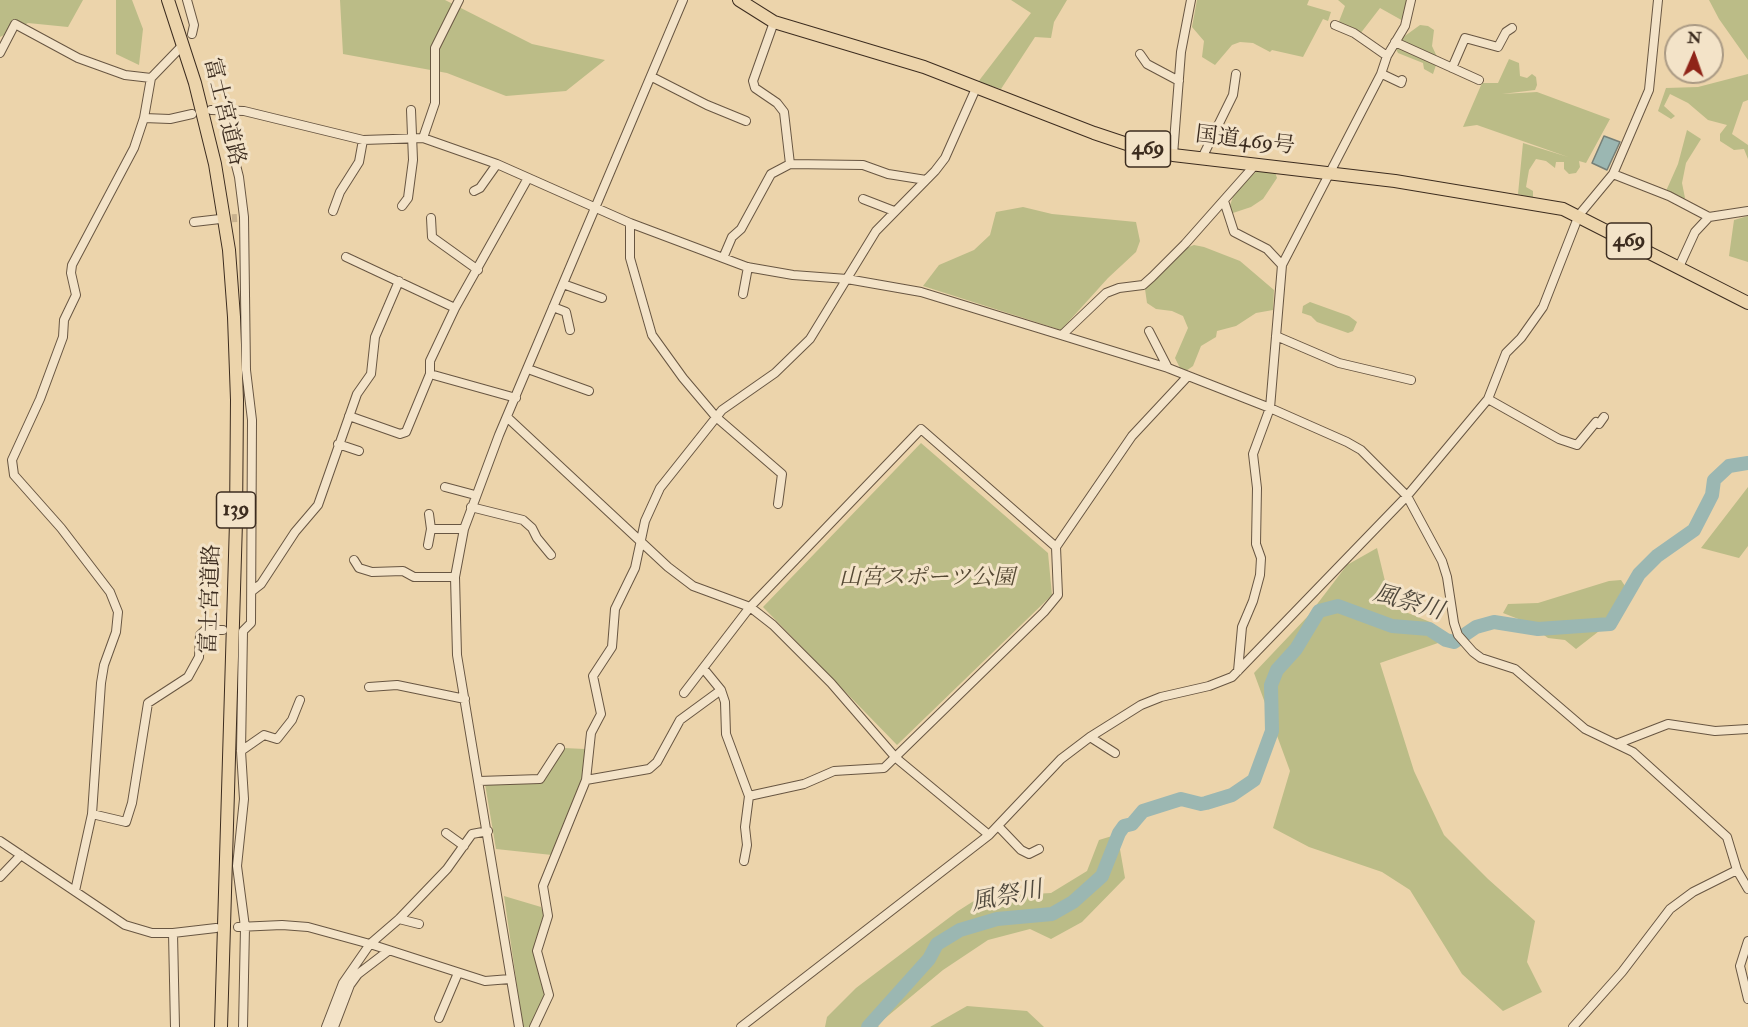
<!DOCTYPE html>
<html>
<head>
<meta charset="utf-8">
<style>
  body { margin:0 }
  #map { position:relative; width:1748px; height:1027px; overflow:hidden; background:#ecd4ab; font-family:"IM FELL Double Pica",serif }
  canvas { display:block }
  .north { position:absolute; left:1664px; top:24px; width:60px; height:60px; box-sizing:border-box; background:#f3e3c8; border:2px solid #aa9a84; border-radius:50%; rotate:2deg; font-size:16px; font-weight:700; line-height:24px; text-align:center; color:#3c2c1f }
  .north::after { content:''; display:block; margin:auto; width:21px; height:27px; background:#8f2418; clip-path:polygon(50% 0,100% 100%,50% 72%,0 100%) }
</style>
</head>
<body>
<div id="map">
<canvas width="1748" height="1027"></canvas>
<div class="north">N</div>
</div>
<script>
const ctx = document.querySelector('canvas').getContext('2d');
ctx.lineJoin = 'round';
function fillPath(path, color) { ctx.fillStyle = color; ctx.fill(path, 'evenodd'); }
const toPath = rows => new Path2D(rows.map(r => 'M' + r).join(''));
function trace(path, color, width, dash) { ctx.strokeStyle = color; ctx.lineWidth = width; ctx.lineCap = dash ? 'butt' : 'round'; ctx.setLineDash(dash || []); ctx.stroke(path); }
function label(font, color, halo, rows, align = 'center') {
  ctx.font = font + ' "IM FELL Double Pica","Noto Serif JP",serif'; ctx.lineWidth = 6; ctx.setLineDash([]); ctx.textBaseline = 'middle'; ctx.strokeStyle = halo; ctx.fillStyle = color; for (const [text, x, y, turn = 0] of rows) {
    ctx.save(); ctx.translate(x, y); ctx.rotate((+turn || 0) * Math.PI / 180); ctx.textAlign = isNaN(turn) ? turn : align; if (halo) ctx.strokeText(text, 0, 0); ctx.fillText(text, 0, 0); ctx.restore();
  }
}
fillPath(toPath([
  [0,0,83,0,68,27,28,23,0,37],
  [116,0,132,0,143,29,139,65,116,54],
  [340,0,445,0,532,44,605,60,566,91,506,96,447,73,343,54],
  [1011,0,1067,0,1054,22,1051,38,1035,37,1001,89,978,82,1031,13],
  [1197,0,1309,0,1307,5,1331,12,1328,21,1323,19,1303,57,1272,50,1270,52,1253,43,1240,42,1232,45,1215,65,1202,57,1204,41,1192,27],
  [1338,0,1407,0,1405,22,1380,8,1360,34,1338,24,1345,6],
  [1709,0,1748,0,1748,60,1719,19],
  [1420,25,1428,26,1434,30,1432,46,1438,59,1433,74,1424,69,1423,63,1398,53,1396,49,1402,38],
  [1509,59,1519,63,1520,76,1527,78,1532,74,1536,77,1537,85,1535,90,1502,94,1537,92,1610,119,1586,163,1579,161,1580,167,1576,173,1569,174,1564,169,1564,162,1556,162,1555,168,1546,161,1536,159,1529,170,1526,187,1533,191,1533,198,1518,194,1523,143,1568,157,1477,125,1463,127,1482,83,1498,83],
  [1748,74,1748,100,1743,102,1732,134,1748,145,1748,159,1744,149,1734,150,1720,141,1720,134,1727,125,1708,120,1688,103,1670,94,1664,106,1675,116,1671,119,1658,111,1666,88,1698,87],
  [1687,130,1701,139,1686,163,1682,183,1685,198,1683,200,1666,191,1678,164],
  [1257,171,1275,172,1277,178,1263,199,1251,207,1230,214,1230,205,1236,189],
  [1023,207,1052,214,1136,222,1140,241,1136,252,1108,278,1061,330,923,286,939,265,974,250,990,235,996,212],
  [1748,216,1748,262,1729,256,1734,220],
  [1194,245,1204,247,1240,261,1274,290,1273,310,1256,313,1236,326,1217,331,1216,337,1201,346,1193,366,1186,371,1180,368,1175,358,1188,328,1183,316,1172,311,1156,309,1147,303,1145,289,1186,248],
  [1310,302,1349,316,1357,322,1353,331,1348,333,1317,322,1311,316,1302,313,1303,306],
  [921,443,1048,553,1052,595,897,745,763,607],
  [1748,487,1748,546,1739,558,1701,548],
  [1377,548,1391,606,1430,622,1438,643,1380,663,1414,771,1444,835,1488,879,1535,921,1527,962,1542,992,1503,1011,1462,974,1410,890,1382,872,1309,847,1273,828,1290,771,1254,673,1308,616,1347,565],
  [1621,580,1625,586,1619,595,1621,614,1576,649,1565,640,1548,638,1526,622,1503,613,1508,604,1538,603,1609,581],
  [564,748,585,749,583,780,552,855,496,849,485,784,541,783],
  [1112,836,1118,838,1125,878,1082,922,1051,939,1030,929,988,940,943,970,877,1025,879,1027,825,1027,827,1017,856,988,958,911,980,897,1051,893,1087,871,1099,840],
  [504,896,541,907,544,915,533,951,546,995,530,1027,523,1027],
  [967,1006,1027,1011,1044,1027,930,1027]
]), '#bbbc87');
const water = toPath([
  [1604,136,1620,142,1607,170,1592,163,1604,136]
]);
fillPath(water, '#9bb7b2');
trace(water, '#757f77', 1.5);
trace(toPath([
  [868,1027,929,959,937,944,960,930,997,919,1052,914,1073,902,1102,876,1119,833,1124,826,1132,824,1143,811,1181,799,1201,804,1206,803,1232,795,1254,780,1272,731,1271,685,1277,670,1296,649,1319,611,1338,606,1392,626,1429,629,1446,640,1454,642,1476,627,1494,622,1538,629,1610,624,1639,574,1657,556,1694,530,1712,495,1714,480,1729,466,1748,463]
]), '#9bb7b2', 14);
trace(toPath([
  [220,219,237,218]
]), '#c9b28f', 8, [8, 4]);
const minor = toPath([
  [187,0,194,25,192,34],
  [1335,25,1354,33,1387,56],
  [1395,42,1479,80],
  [0,53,15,24,78,58,125,75,151,78],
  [1140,54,1147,64,1179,81],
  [1452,68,1465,38,1498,47,1506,32,1512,28],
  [1382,74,1401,83,1402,80],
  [652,77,707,105,746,121],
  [211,110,244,111,363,140,423,138,497,164,630,223,747,267,793,275,847,279,921,292,1168,368,1270,408,1347,442,1361,450,1407,496,1442,561,1447,577,1454,623,1458,635,1473,652,1481,658,1515,669,1585,729,1633,752,1727,837,1737,870,1748,889],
  [222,110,239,177,244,217,246,370,252,420,251,623,243,631,241,751,244,799,237,866,245,927,243,1027],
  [144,118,170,119,192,114],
  [423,138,435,103,435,48,459,0],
  [1173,155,1181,52,1191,0],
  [1202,158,1233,95,1236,74],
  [790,164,863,165,888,174,926,180],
  [1613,174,1669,196,1709,217],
  [474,191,480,188,497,164],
  [863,199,894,211],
  [1224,201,1234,232,1267,249,1282,265],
  [402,206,408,198,413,160,411,110],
  [333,211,340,192,359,162,363,140],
  [431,218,432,237,478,270],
  [194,222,220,219],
  [630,223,630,258,652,335,683,378,716,417,782,474,778,504],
  [346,257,455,308],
  [723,258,732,237,741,229,771,174,790,164,784,112,777,103,755,88,753,81,774,22],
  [1679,267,1695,232,1709,217,1748,211],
  [563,284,602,298],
  [743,294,748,267],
  [553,307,566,312,570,330],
  [1149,331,1168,368],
  [1062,335,1106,293,1119,288,1143,285,1152,277,1185,244,1255,165],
  [1276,336,1339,363,1411,380],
  [528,369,589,391],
  [430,374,516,398],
  [1488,399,1559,439,1577,445,1596,422,1599,424,1604,417],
  [349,416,400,434,406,432,430,374,430,361,455,308,528,178],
  [508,418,668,567,693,586,750,607,773,625,831,683,896,758,989,835],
  [338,444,359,451],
  [445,487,475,495],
  [471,507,523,520,532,528,537,538,551,555],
  [429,514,431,529],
  [428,545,431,529,464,529],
  [354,560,359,568,372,572,403,571,414,577,455,577],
  [252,591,261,584,295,532,318,505,357,394,371,374,375,337,399,281],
  [703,668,721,690,725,702,726,734,749,796,804,784,834,771,884,768,1044,612,1058,595,1056,547,1132,436,1188,376],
  [1238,671,1242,627,1253,601,1260,575,1261,558,1256,544,1257,488,1253,454,1270,408,1282,265,1381,74,1387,56,1405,26,1411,0],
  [369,687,397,685,465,699],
  [684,693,750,607,921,429,1056,547],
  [1090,737,1115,753],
  [1619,743,1668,724,1715,731,1748,729],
  [241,751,264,735,277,739,292,720,300,700],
  [586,780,591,733,601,714,593,676,612,647,615,609,635,568,645,521,660,488,722,410,775,373,810,339,876,231,935,171,945,158,977,86],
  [479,781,540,779,560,748],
  [92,814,126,822,132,803,148,703,188,677,199,657,200,635,205,630,223,630],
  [999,827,1021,850,1029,854,1039,849],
  [446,833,464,846],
  [0,841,125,925,152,933,173,933,216,928],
  [744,861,747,845,745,827,749,796],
  [0,877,21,855],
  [75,891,92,814,101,683,104,665,116,632,118,612,110,592,61,528,14,475,12,460,40,399,63,337,64,320,76,295,71,273,72,265,134,148,144,118,151,78,180,48],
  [399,919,419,924],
  [238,927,282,925,308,927,370,944,485,981,510,979],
  [173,933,175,1027],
  [1748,941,1740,966,1748,999],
  [439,1018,458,973],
  [326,1027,343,983,370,944,399,919,447,869,472,834,488,831],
  [334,1027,350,985,358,974,388,951],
  [519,1027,457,655,455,577,464,529,499,435,683,0],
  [534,1027,549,995,537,951,548,916,543,886,586,780,649,769,657,762,680,720,721,690],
  [741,1027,989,835,1061,759,1090,737,1141,705,1161,697,1209,686,1232,677,1407,496,1488,399,1506,353,1521,338,1543,307,1579,215,1613,174,1649,90,1658,0],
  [1573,1027,1622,972,1670,909,1693,892,1737,870]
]);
const highway = toPath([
  [168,0,195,83,215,164,229,250,234,317,237,400,236,522,221,1027],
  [739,0,774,22,924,67,1094,133,1136,147,1173,155,1395,181,1563,209,1748,303]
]);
trace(minor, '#685642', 10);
trace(highway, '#3c2c1f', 14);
trace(minor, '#f3e3c8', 8);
trace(highway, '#ecd4ab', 12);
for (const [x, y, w] of [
  [1148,149,45],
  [1629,241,45],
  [236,510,39]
]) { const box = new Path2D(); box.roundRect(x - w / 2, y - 18, w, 36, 4.5); ctx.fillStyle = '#f3e3c8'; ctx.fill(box); trace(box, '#3c2c1f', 1.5); }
label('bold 21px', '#3c2c1f', null, [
  ["469",1148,149],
  ["469",1629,241],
  ["139",236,510]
]);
label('22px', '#3c2c1f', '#f3e3c8', [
  ["富士宮道路",223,112,76],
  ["国道469号",1245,142,7],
  ["富士宮道路",212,599,-88]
]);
label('italic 22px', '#554934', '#f3e3c8', [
  ["山宮スポーツ公園",927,579]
]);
label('italic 24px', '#4f483c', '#f3e3c8', [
  ["風祭川",1408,604,16],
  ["風祭川",1007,898,-11]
]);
</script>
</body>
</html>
